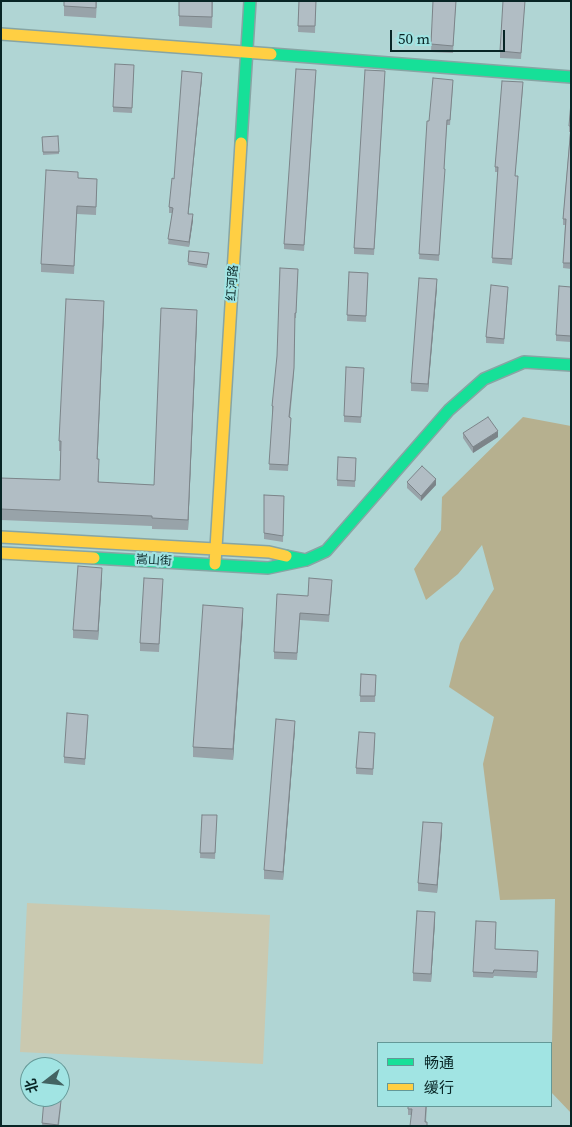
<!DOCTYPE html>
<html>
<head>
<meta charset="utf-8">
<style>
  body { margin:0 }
  #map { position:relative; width:572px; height:1127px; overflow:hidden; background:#b0d5d4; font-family:"Source Serif 4","Noto Sans SC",serif }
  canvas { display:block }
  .frame { position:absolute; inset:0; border:2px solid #082525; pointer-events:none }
  .legend { position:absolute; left:377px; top:1042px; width:175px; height:65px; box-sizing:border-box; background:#a1e4e3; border:1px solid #649897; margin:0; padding:6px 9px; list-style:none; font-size:15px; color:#082525 }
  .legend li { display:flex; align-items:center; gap:10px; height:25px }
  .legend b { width:25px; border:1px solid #649897 }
  .north { position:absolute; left:20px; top:1057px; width:50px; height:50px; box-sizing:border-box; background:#a1e4e3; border:1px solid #649897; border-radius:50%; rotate:254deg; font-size:14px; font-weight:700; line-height:20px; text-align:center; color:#082525 }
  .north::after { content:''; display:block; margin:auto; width:18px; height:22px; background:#436362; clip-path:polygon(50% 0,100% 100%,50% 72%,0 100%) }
  .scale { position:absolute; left:390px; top:30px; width:115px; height:22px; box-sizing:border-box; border:2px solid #082525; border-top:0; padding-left:6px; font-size:15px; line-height:18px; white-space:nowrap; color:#082525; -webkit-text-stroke:4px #a1e4e3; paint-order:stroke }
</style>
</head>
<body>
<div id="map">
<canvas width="572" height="1127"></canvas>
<div class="frame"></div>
<ul class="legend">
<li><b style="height:6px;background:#16e098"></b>畅通</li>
<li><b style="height:6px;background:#ffcf43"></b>缓行</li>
</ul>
<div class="north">北</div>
<div class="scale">50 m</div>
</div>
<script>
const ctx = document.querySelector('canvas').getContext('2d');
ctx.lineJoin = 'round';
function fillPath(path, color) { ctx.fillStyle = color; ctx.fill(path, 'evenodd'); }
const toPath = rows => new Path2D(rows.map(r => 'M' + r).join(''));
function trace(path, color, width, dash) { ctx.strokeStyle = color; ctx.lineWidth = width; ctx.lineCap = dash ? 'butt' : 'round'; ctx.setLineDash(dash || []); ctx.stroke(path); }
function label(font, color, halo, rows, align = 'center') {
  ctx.font = font + ' "Source Serif 4","Noto Sans SC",serif'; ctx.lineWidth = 4.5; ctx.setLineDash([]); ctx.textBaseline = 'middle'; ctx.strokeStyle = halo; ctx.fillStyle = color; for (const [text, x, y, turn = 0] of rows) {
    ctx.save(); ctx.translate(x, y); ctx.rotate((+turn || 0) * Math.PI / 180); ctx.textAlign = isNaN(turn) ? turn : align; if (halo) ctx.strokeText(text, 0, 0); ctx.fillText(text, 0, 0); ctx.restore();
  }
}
fillPath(toPath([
  [27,903,270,915,263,1064,20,1052]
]), '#cac9b0');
fillPath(toPath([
  [523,417,571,426,571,1113,551,1092,555,899,500,900,483,764,494,717,449,687,460,643,494,589,482,545,458,574,426,600,414,569,441,530,442,497]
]), '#b6b08f');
const fast = toPath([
  [271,54,571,77],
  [241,143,250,1],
  [94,558,268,568,306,560,286,556],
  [306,560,326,551,449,410,484,379,524,362,571,365]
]);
const slow = toPath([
  [1,34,271,54],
  [1,537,269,552,286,556],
  [1,553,94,558],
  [215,564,241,143]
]);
trace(fast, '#87a5a4', 14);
trace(slow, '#87a5a4', 14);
trace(fast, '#16e098', 11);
trace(slow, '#ffcf43', 11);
fillPath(toPath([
  [64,1,97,1,96,18,64,16],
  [179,1,213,1,212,28,179,26],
  [299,1,316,1,315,33,298,32],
  [433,1,456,1,453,53,431,52],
  [525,1,521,59,500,58,500,51],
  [134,65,132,113,113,112,113,107],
  [316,76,304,251,284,249,284,244],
  [385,77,374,255,354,254,354,248],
  [202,78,188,214,193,220,189,247,168,244,172,213,169,213,169,207,174,179],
  [453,85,450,125,447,125,444,169,439,261,419,259,429,121],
  [523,88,515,176,512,265,492,263,498,172,495,172,495,167],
  [571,102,571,269,563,268,565,225,563,225,563,219,570,132,569,132,569,126],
  [42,137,59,152,59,154,43,155],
  [78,178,97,179,96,215,77,214,74,274,41,272,41,264],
  [189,251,209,253,207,268,188,265],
  [298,269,296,318,295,318,294,374,290,418,291,423,288,471,269,470,273,412,272,412,272,406],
  [349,272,368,273,366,322,347,321],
  [437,287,428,392,411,391,411,383],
  [571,287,571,342,556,341,556,335],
  [508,292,504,344,486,343,486,337],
  [104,311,97,459,99,482,154,485,197,320,188,530,152,529,152,526,1,520,1,478,60,480,61,451,59,451,59,441],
  [364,368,361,423,344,422,344,416],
  [463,433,498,437,473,453,463,438],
  [356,458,355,487,337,486,337,480],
  [407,482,436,485,421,501,407,488],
  [264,495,284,496,283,542,264,539],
  [102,576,98,640,73,638,73,630],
  [163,587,159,652,140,651,140,643],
  [332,587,329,622,300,620,297,660,274,659,274,652,308,596],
  [243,618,233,760,193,757,193,747],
  [361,674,376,675,375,702,360,702],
  [88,720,85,765,64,763,64,757],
  [295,729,283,880,264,879,264,870],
  [375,739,373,775,356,774,356,768],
  [202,815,217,815,215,859,200,858],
  [442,831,437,893,418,891,418,883],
  [435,921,431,982,413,981,413,973],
  [495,949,538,951,537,978,494,976,493,978,473,977,473,972],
  [44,1099,61,1106,59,1126,42,1126],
  [408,1106,427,1106,426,1122,427,1126,411,1115,408,1115]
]), '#98a3a9');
fillPath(toPath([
  [202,73,202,78,188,219,188,214],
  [193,214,193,220,189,247,189,242],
  [437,279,437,287,428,392,428,384],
  [104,301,104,311,97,470,97,459],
  [197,310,197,320,188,530,188,520],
  [498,431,498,437,473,453,473,447],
  [436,479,436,485,421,501,421,496],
  [102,568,102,576,98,640,98,631],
  [243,608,243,618,233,760,233,749],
  [295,721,295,729,283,880,283,872],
  [442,823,442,831,437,893,437,885],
  [435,912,435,921,431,982,431,974]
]), '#7c8489');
const building = toPath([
  [64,1,96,1,96,8,64,6,64,1],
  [179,1,212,1,212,17,179,16,179,1],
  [299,1,316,1,315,26,298,26,299,1],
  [433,1,456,1,453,46,431,44,433,1],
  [503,1,525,1,521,53,500,51,503,1],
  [115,64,134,65,132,108,113,107,115,64],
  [296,69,316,70,304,245,284,244,296,69],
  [365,70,385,71,374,249,354,248,365,70],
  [182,71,202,73,188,214,193,214,189,242,168,239,173,208,169,207,172,178,174,179,182,71],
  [433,78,453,80,450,120,447,120,444,169,445,169,439,255,419,254,427,121,429,121,433,78],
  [502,81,523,82,515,176,518,176,512,259,492,258,498,167,495,167,502,81],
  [571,102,571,126,569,126,571,102],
  [571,127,571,263,563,263,566,219,563,219,571,127],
  [58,136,59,152,43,152,42,137,58,136],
  [46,170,78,172,78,178,97,179,96,207,77,206,74,266,41,264,46,170],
  [189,251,209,253,207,265,188,262,189,251],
  [280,268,298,269,296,313,295,313,294,368,289,417,291,418,288,465,269,464,273,406,272,406,277,356,280,268],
  [349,272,368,273,366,316,347,315,349,272],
  [419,278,437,279,428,384,411,383,419,278],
  [491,285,508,287,504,339,486,337,491,285],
  [559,286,571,287,571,336,556,335,559,286],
  [66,299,104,301,97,459,99,459,98,482,154,485,161,308,197,310,188,520,152,518,152,516,1,509,1,478,60,480,61,441,59,441,66,299],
  [346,367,364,368,361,417,344,416,346,367],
  [488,417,498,431,473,447,463,433,488,417],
  [338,457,356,458,355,481,337,480,338,457],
  [422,466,436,479,421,496,407,482,422,466],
  [264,495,284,496,283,536,264,533,264,495],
  [78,566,102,568,98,631,73,630,78,566],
  [144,578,163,579,159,644,140,643,144,578],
  [309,578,332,580,329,615,300,613,297,653,274,652,277,594,308,596,309,578],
  [203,605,243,608,233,749,193,747,203,605],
  [361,674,376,675,375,696,360,696,361,674],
  [67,713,88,715,85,759,64,757,67,713],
  [276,719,295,721,283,872,264,870,276,719],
  [359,732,375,733,373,769,356,768,359,732],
  [202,815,217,815,215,853,200,853,202,815],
  [423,822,442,823,437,885,418,883,423,822],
  [417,911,435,912,431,974,413,973,417,911],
  [476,921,496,922,495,949,538,951,537,972,494,970,493,973,473,972,476,921],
  [44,1099,61,1101,58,1125,42,1123,44,1099],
  [408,1106,426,1106,425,1122,427,1122,427,1126,410,1126,412,1109,408,1109,408,1106]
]);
fillPath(building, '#b1bdc4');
trace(building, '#7c8489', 1);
label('12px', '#082525', '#a1e4e3', [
  ["红河路",233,283,-86],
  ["嵩山街",154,561,3]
]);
</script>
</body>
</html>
